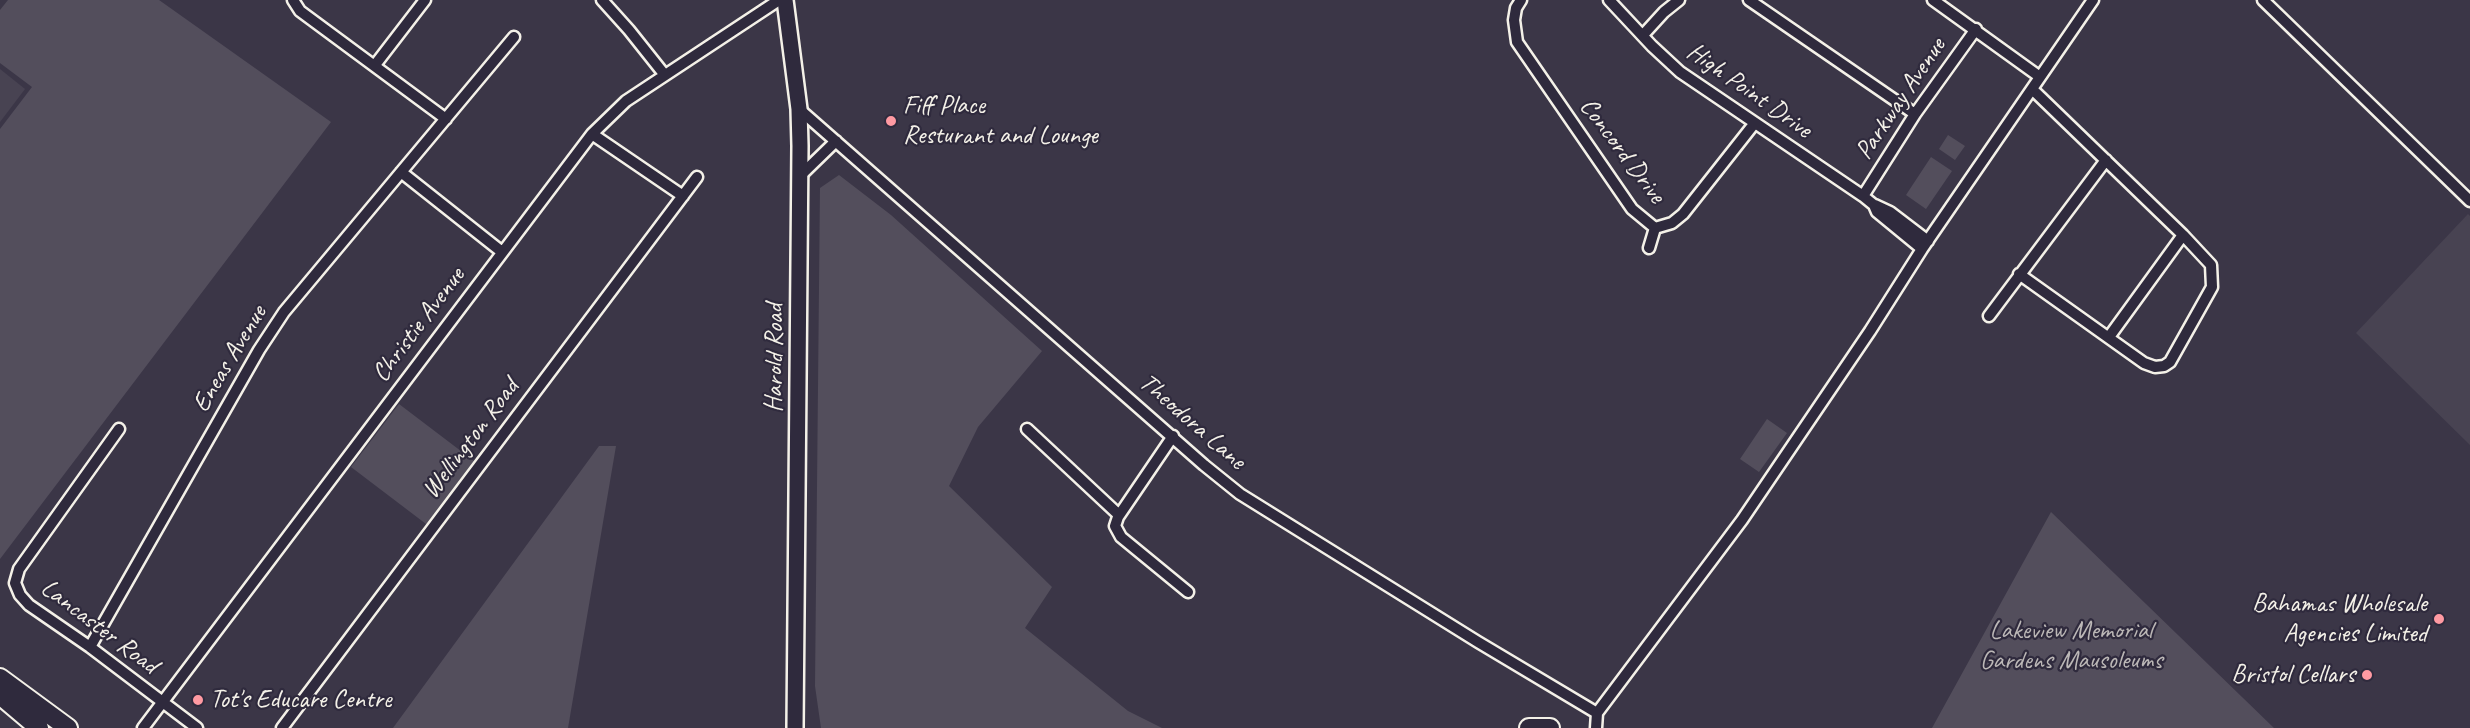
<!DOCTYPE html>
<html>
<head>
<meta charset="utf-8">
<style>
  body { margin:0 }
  canvas { display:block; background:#3b3647 }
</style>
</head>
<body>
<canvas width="2470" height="728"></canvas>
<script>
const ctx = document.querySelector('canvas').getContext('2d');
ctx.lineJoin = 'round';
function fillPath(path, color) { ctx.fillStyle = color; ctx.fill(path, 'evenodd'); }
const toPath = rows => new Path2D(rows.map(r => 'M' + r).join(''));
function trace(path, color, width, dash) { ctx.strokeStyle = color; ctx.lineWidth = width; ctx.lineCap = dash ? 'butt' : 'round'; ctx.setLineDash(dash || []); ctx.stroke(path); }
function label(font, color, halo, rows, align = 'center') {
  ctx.font = font + ' Caveat,sans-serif'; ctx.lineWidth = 4.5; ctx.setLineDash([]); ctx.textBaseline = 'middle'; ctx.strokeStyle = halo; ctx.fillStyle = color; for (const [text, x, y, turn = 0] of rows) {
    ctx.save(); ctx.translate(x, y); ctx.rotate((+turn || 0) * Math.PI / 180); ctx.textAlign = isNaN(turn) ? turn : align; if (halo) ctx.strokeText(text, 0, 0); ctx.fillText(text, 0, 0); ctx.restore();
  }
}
fillPath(toPath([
  [0,69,25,89,0,122],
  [2468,214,2470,216,2470,445,2356,333]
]), '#484352');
fillPath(toPath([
  [8,0,159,0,331,122,0,559,0,129,32,87,0,63,0,10],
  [1948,135,1965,146,1955,160,1939,149],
  [1931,157,1952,171,1926,209,1906,195],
  [839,175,891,215,1042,351,978,427,949,486,1052,587,1025,628,1128,711,1162,728,821,728,815,686,820,188],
  [399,404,478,464,430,527,351,467],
  [1767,419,1787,433,1759,472,1740,459],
  [599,446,616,446,568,728,393,728],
  [2051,512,2274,728,1932,728]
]), '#534e5c');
const minor = toPath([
  [293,0,300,11,446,119],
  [602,0,629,30,664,74],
  [1521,0,1516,8,1514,20,1517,42,1632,209,1655,228,1672,223,1683,214,1754,124],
  [1609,0,1652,46,1680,72,1863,196,1874,205,1877,212,1922,249],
  [1749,0,1915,114],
  [1933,0,2040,77],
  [2263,0,2470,201],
  [1643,35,1664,12,1679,0],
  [375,65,425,0],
  [799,109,1204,465,1240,494,1478,642,1597,713],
  [592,134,683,196],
  [401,172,502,252],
  [800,176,836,141],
  [1863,196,1915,114,1976,29],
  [1875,205,1890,212,1928,241],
  [1649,248,1655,228],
  [2019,274,2144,363,2155,367,2164,366,2170,362,2212,287,2211,265,2183,235,2032,89],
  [1989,316,2106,160],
  [2109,337,2183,235],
  [119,429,19,569,15,583,20,595,29,605,90,647,197,728],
  [1027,429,1119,515],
  [1173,436,1118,517,1115,526,1121,537,1188,592],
  [90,647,259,350,284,312,514,37],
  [143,728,592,134,626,101,779,0],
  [282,728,697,177],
  [1596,728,1597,713,1742,520,1870,331,1922,249,2093,0]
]);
const secondary = toPath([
  [785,0,799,109,800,146,795,728]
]);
const trunk = toPath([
  [0,678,68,728],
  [0,695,39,728],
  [1529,728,1550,728]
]);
trace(minor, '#f4f1e8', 15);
trace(secondary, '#f4f1e8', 20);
trace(trunk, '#f4f1e8', 22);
trace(minor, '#2f2a3d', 10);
trace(secondary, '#2f2a3d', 15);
trace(trunk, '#2f2a3d', 18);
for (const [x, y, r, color] of [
  [891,121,6,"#ff9aa2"],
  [2439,619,6,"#ff9aa2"],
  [2367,675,6,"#ff9aa2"],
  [198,700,6,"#ff9aa2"]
]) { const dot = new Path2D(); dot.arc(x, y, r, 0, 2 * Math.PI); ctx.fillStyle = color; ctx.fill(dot); trace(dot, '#2f2a3d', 2); }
label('26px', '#f4f1e8', '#2f2a3d', [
  ["High Point Drive",1749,91,35],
  ["Parkway Avenue",1901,99,-56],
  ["Concord Drive",1622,151,53],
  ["Christie Avenue",419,325,-53],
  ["Harold Road",775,358,-90],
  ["Eneas Avenue",230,359,-59],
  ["Theodora Lane",1192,422,41],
  ["Wellington Road",471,439,-53],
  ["Lancaster Road",99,627,37]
]);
label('26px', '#f4f1e8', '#2f2a3d', [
  ["Fiff Place",903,106],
  ["Resturant and Lounge",903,136],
  ["Bahamas Wholesale",2427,604,"right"],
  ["Agencies Limited",2427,634,"right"],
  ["Bristol Cellars",2355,675,"right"],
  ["Tot's Educare Centre",210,700]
], 'left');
label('26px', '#bcb8b7', '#2f2a3d', [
  ["Lakeview Memorial",2071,631],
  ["Gardens Mausoleums",2071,661]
]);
</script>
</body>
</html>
